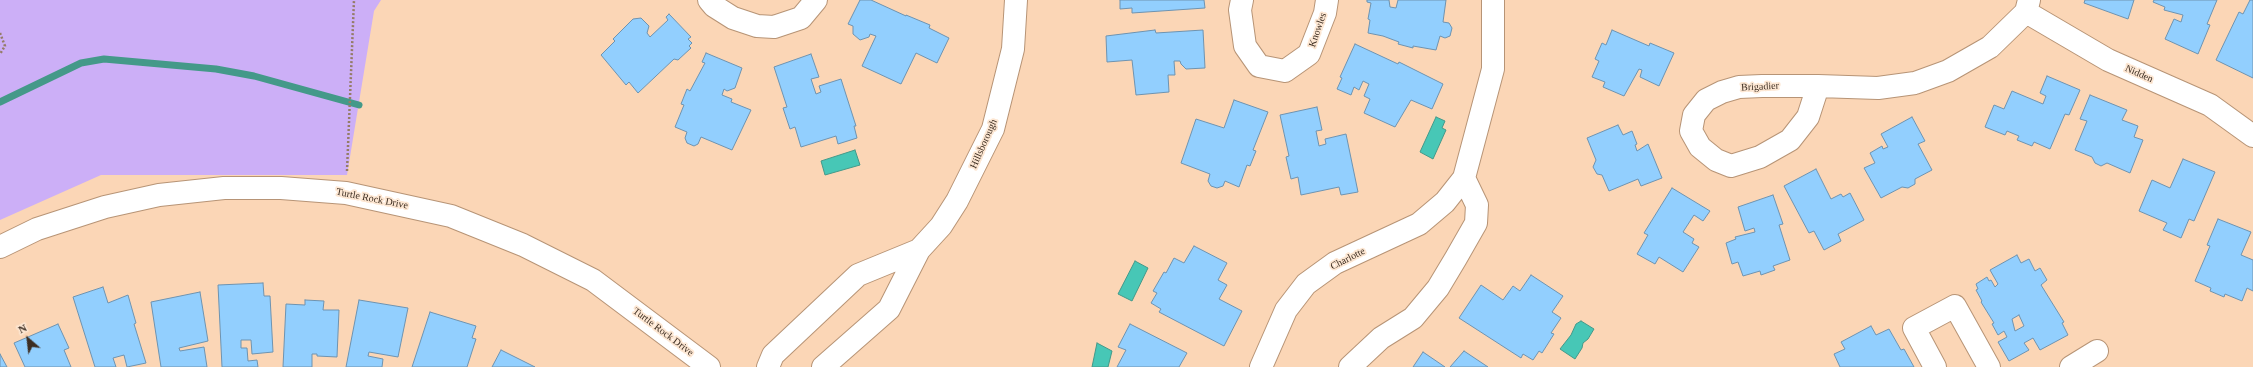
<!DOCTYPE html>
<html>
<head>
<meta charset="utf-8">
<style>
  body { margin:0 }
  #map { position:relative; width:2253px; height:367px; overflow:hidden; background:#fbd6b6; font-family:"Times New Roman",serif }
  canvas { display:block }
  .north { position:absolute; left:8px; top:319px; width:40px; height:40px; -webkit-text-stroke:3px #fde7d3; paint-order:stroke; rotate:332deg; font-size:11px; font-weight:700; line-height:16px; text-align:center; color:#3c2d21 }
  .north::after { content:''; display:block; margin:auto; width:14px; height:18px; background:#3c2d21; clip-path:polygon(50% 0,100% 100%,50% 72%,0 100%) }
</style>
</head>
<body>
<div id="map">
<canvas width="2253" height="367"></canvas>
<div class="north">N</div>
</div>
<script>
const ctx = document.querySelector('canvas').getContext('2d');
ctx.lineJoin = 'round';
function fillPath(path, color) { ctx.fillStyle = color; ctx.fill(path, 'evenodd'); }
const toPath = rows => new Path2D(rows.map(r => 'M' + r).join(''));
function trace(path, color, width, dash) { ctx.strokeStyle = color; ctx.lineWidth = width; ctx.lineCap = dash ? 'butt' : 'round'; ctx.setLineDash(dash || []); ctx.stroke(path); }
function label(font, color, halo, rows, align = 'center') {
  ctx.font = font + ' "Times New Roman",serif'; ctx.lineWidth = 3.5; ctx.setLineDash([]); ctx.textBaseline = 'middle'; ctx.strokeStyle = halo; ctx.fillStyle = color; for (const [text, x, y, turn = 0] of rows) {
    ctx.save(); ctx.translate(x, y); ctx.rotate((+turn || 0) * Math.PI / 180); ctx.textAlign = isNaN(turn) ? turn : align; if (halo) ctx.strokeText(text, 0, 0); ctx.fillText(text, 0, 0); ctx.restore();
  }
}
fillPath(toPath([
  [0,0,381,0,374,11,347,175,101,175,0,220]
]), '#ccaff7');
const water = toPath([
  [1436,117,1445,121,1442,128,1446,130,1433,159,1420,152,1436,117],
  [855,150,860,165,825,175,821,161,855,150],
  [1135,261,1148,268,1132,301,1118,294,1135,261],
  [1581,321,1594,329,1588,339,1583,343,1582,348,1575,359,1560,349,1571,335,1576,324,1581,321],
  [1097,343,1112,351,1108,367,1092,367,1097,343]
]);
fillPath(water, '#47c7b6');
trace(water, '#449989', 1);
trace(toPath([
  [0,102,81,63,104,59,216,69,254,76,359,105]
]), '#449989', 7);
const building = toPath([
  [860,0,871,0,906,16,906,15,930,25,929,28,949,38,937,63,916,53,901,84,862,66,876,36,870,34,869,37,860,40,853,34,853,26,848,24,860,0],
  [1120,0,1204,0,1205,8,1132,13,1132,8,1120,9,1120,0],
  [1367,0,1389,0,1390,7,1396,8,1398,0,1446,0,1443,22,1449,23,1452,28,1450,36,1445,38,1440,36,1436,50,1413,46,1413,48,1398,44,1399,42,1383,36,1368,33,1370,20,1368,19,1371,3,1367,2,1367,0],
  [2085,0,2134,0,2128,19,2084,3,2085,0],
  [2154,0,2217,0,2207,24,2210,25,2198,54,2165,39,2174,19,2181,22,2183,15,2164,10,2165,7,2153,2,2154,0],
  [2250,0,2253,0,2253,78,2216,60,2239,12,2243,14,2250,0],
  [669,14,691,37,688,39,692,43,689,46,691,48,678,60,674,59,638,93,629,82,626,85,601,55,615,41,613,39,633,19,641,18,649,26,647,33,650,37,668,20,666,17,669,14],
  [1155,30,1156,33,1203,30,1205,68,1186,69,1181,64,1180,61,1174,61,1175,75,1168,75,1169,92,1136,95,1132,60,1107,62,1106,36,1155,30],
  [1612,30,1649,46,1650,43,1674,53,1659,86,1640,77,1642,70,1639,69,1624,96,1603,87,1605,82,1592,77,1599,61,1595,59,1602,43,1606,45,1612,30],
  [1355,44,1398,64,1399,62,1443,84,1432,109,1411,100,1395,127,1364,113,1370,99,1364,96,1369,84,1363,81,1359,90,1354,87,1351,95,1337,89,1342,78,1340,77,1355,44],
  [706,53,742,68,735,88,727,91,724,89,722,95,732,99,731,102,751,110,732,150,701,137,698,144,694,146,687,143,685,138,687,132,675,127,684,105,681,104,687,89,690,91,705,63,702,62,706,53],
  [811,54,819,77,811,79,816,94,821,92,819,86,841,79,856,126,854,126,857,138,838,144,836,136,801,147,795,127,790,129,783,108,787,107,774,67,811,54],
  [2047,76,2080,90,2069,115,2065,114,2050,149,2034,142,2032,146,2017,140,2019,136,2007,131,2005,135,1985,127,1994,105,2004,109,2012,91,2043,104,2046,96,2040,93,2047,76],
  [2090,95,2127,110,2122,120,2138,126,2134,137,2143,140,2130,173,2107,163,2101,166,2095,163,2092,157,2075,150,2087,121,2080,119,2090,95],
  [1234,100,1268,112,1253,150,1256,151,1250,166,1247,165,1239,187,1225,181,1223,186,1217,188,1211,186,1208,181,1210,174,1181,163,1196,119,1224,128,1234,100],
  [1317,107,1322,130,1316,131,1319,146,1326,144,1325,139,1346,134,1358,192,1341,195,1339,187,1301,195,1298,177,1291,179,1286,157,1289,156,1280,115,1317,107],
  [1912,117,1925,141,1918,144,1932,170,1915,179,1915,184,1908,188,1902,187,1881,198,1864,168,1875,163,1870,153,1882,146,1883,149,1888,147,1881,134,1912,117],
  [1618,125,1623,135,1632,131,1637,144,1635,145,1637,151,1648,144,1662,178,1641,186,1638,179,1609,191,1602,175,1597,174,1593,167,1596,160,1587,138,1618,125],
  [2183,159,2215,172,2194,221,2189,219,2181,238,2163,230,2167,223,2139,211,2152,180,2170,188,2183,159],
  [1816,169,1831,199,1841,194,1843,197,1850,193,1864,220,1838,234,1841,241,1824,250,1814,231,1809,233,1784,186,1816,169],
  [1672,188,1710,211,1703,221,1694,215,1683,232,1694,239,1692,243,1699,247,1683,272,1659,257,1655,264,1637,254,1648,235,1644,233,1672,188],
  [1773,195,1783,224,1779,225,1790,260,1773,266,1775,270,1761,275,1760,271,1743,276,1738,262,1732,264,1726,243,1736,239,1735,237,1755,232,1754,228,1745,231,1738,207,1773,195],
  [2218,219,2251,232,2241,255,2253,260,2253,291,2247,288,2242,301,2225,294,2224,297,2210,291,2211,288,2195,281,2210,246,2207,245,2218,219],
  [1194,246,1227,263,1218,280,1227,285,1219,299,1242,311,1224,346,1159,312,1161,309,1151,303,1157,293,1153,291,1164,272,1166,273,1174,258,1184,263,1194,246],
  [2017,255,2021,263,2029,259,2035,271,2040,268,2047,280,2041,285,2064,322,2062,323,2068,335,2040,350,2033,338,2024,343,2029,350,2009,361,1998,342,2007,337,2004,331,1998,335,1992,324,1994,323,1981,302,1982,301,1976,290,1978,289,1976,284,1987,277,1989,281,1991,280,1995,287,1998,284,1990,270,2017,255],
  [2019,315,2024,326,2015,331,2012,319,2019,315],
  [1531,275,1563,296,1552,312,1561,318,1551,333,1554,334,1542,353,1539,351,1533,360,1523,354,1521,358,1459,318,1481,285,1503,300,1513,286,1520,291,1531,275],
  [263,283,264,296,270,296,273,352,252,354,251,340,241,340,241,348,247,348,248,361,257,360,258,367,222,367,218,285,263,283],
  [103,287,108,303,128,295,136,323,134,324,146,363,127,367,124,355,113,358,116,367,95,367,73,297,103,287],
  [200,292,208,341,179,348,180,351,204,347,207,367,161,367,151,302,200,292],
  [305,300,324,301,323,310,339,310,337,357,317,356,317,354,312,354,312,367,283,367,286,304,305,305,305,300],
  [359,300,408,308,398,357,369,352,368,356,383,359,382,367,346,367,359,300],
  [430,312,476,326,472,338,476,339,467,367,412,367,430,312],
  [58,324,69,348,64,350,71,367,25,367,14,343,58,324],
  [1130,324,1187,353,1179,367,1117,367,1126,350,1118,347,1130,324],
  [1871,326,1876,335,1889,329,1901,350,1904,349,1914,367,1840,367,1834,354,1845,349,1841,342,1871,326],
  [501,350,535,367,492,367,501,350],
  [1464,351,1488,367,1450,367,1464,351],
  [1423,352,1445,367,1413,367,1423,352],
  [0,354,7,367,0,367,0,354]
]);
fillPath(building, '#92cffe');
trace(building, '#6e93b0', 1);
const street = toPath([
  [709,0,714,6,733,18,757,26,774,27,801,18,816,0],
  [1242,0,1240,10,1245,46,1259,66,1285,71,1309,54,1325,13,1327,0],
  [2026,12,2108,60,2210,105,2253,136],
  [1818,86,1808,117,1790,140,1760,157,1731,166,1716,160,1700,147,1691,131,1694,115,1706,100,1722,92,1739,87,1762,86,1818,86,1878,88,1915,83,1948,71,1990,47,2026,12,2029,0],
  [768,367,773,355,858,275,919,250],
  [823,367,889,309,919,250,941,226,957,201,993,129,1013,49,1016,0],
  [1261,367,1286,310,1306,284,1335,263,1419,224,1445,202,1464,178,1493,69,1493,0],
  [1350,367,1381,338,1413,318,1438,288,1456,258,1476,223,1477,205,1464,178],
  [1935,367,1914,328,1955,306,1989,367],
  [2071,367,2097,351]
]);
const secondary = toPath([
  [0,247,37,229,105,207,159,195,224,188,281,188,346,193,451,216,523,245,593,280,709,367]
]);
trace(street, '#b79476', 24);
trace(secondary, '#b79476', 24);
trace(toPath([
  [0,33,5,46,0,54],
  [347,171,354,0]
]), '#957c67', 2.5, [2, 2]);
trace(street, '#fff', 22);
trace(secondary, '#fff', 22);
label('10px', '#3c2d21', '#fde7d3', [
  ["Knowles",1318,30,-71],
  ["Nidden",2139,74,24],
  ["Brigadier",1760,87,-3],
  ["Hillsborough",984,144,-66],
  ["Turtle Rock Drive",372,199,11],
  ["Charlotte",1348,259,-27],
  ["Turtle Rock Drive",663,332,37]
]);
</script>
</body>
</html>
